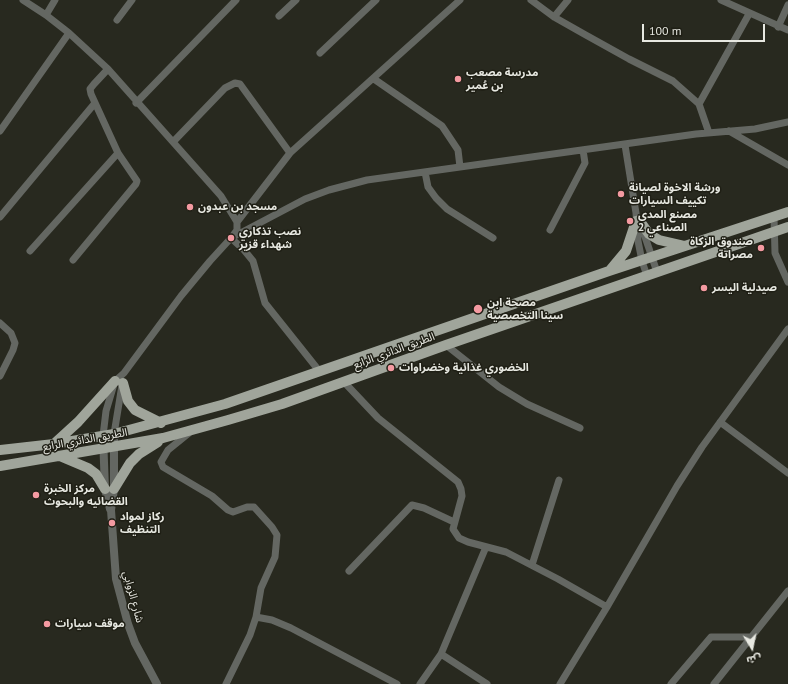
<!DOCTYPE html>
<html>
<head>
<meta charset="utf-8">
<style>
  body { margin:0 }
  #map { position:relative; width:788px; height:684px; overflow:hidden; background:#28291f; font-family:"PT Sans","Noto Sans Arabic",sans-serif }
  canvas { display:block }
  .north { position:absolute; left:732px; top:628px; width:40px; height:40px; -webkit-text-stroke:3px #1f1f15; paint-order:stroke; rotate:170deg; font-size:11px; font-weight:700; line-height:16px; text-align:center; color:#e7e8e1 }
  .north::after { content:''; display:block; margin:auto; width:14px; height:18px; background:#e7e8e1; clip-path:polygon(50% 0,100% 100%,50% 72%,0 100%) }
  .scale { position:absolute; left:642px; top:24px; width:123px; height:18px; box-sizing:border-box; border:2px solid #e7e8e1; border-top:0; padding-left:5px; font-size:12px; line-height:14px; white-space:nowrap; color:#e7e8e1; -webkit-text-stroke:3px #1f1f15; paint-order:stroke }
</style>
</head>
<body>
<div id="map">
<canvas width="788" height="684"></canvas>
<div class="north">ش</div>
<div class="scale">100 m</div>
</div>
<script>
const ctx = document.querySelector('canvas').getContext('2d');
ctx.lineJoin = 'round';
const toPath = rows => new Path2D(rows.map(r => 'M' + r).join(''));
function trace(path, color, width, dash) { ctx.strokeStyle = color; ctx.lineWidth = width; ctx.lineCap = dash ? 'butt' : 'round'; ctx.setLineDash(dash || []); ctx.stroke(path); }
function label(font, color, halo, rows, align = 'center') {
  ctx.font = font + ' "PT Sans","Noto Sans Arabic",sans-serif'; ctx.lineWidth = 3; ctx.setLineDash([]); ctx.textBaseline = 'middle'; ctx.strokeStyle = halo; ctx.fillStyle = color; for (const [text, x, y, turn = 0] of rows) {
    ctx.save(); ctx.translate(x, y); ctx.rotate((+turn || 0) * Math.PI / 180); ctx.textAlign = isNaN(turn) ? turn : align; if (halo) ctx.strokeText(text, 0, 0); ctx.fillText(text, 0, 0); ctx.restore();
  }
}
trace(toPath([
  [23,0,46,15,69,33,108,69,221,196,237,222],
  [531,0,554,17,584,34,629,59,673,81,699,104,709,133],
  [721,0,788,30],
  [46,15,55,0],
  [279,16,296,0],
  [554,17,568,0],
  [117,20,132,0],
  [778,27,788,5],
  [320,53,376,0],
  [374,79,442,126,458,150,460,167],
  [136,103,236,0],
  [699,104,749,14],
  [0,131,69,33],
  [729,131,788,165],
  [173,142,225,88,235,83,240,84,290,153],
  [625,145,636,213,638,241,642,261,647,276],
  [425,172,428,187,436,198,447,209,493,238],
  [0,217,95,103],
  [774,217,775,253,788,282],
  [642,228,657,272],
  [550,230,585,163,583,150],
  [30,251,118,153],
  [73,260,136,184,137,181,118,153,91,94,90,89,94,84,108,69],
  [0,323,11,333,15,343,13,350,0,376],
  [446,345,499,387,527,404,580,428],
  [320,372,265,303,253,261,244,250,231,238,237,230,237,222,290,153,460,0],
  [344,382,378,418,458,482,461,489,462,496,453,529,459,538,468,542,506,552,558,579,607,607],
  [720,422,788,473],
  [189,433,168,450,161,462,163,467,212,496,228,510,233,512,247,507,254,507,272,527,277,535,275,557,261,588,256,617],
  [114,434,122,385],
  [103,436,106,411,115,381,124,373,181,296,210,261,231,238,305,199,329,190,367,180,696,134,755,129,788,122],
  [486,547,441,654,487,684],
  [532,565,559,480],
  [349,571,412,505,424,508,454,522],
  [226,684,250,635,256,617,272,620,291,628,397,684],
  [420,684,441,654],
  [560,684,607,607,677,486,702,447,788,329],
  [671,684,711,637,753,637],
  [714,684,788,591]
]), '#646762', 7);
trace(toPath([
  [114,434,114,489,111,510,116,579,128,624,135,643,157,684],
  [103,436,105,489,110,509]
]), '#646762', 8);
trace(toPath([
  [639,220,649,234,659,240,685,246],
  [611,269,626,251,636,221],
  [123,383,128,401,135,410,161,423],
  [55,443,78,422,115,381],
  [0,450,54,444,114,434,225,404,609,271,788,212],
  [62,457,88,468,96,474,105,489],
  [0,466,163,438,228,420,282,404,446,345,788,227],
  [114,489,130,463,139,454,158,442]
]), '#a0a59b', 10);
for (const [x, y, r, color] of [
  [458,79,4,"#f49aa1"],
  [621,194,4,"#f49aa1"],
  [190,207,4,"#f49aa1"],
  [630,221,4,"#f49aa1"],
  [231,238,4,"#f49aa1"],
  [761,248,4,"#f49aa1"],
  [704,288,4,"#f49aa1"],
  [478,309,5,"#f49aa1"],
  [391,368,4,"#f49aa1"],
  [36,495,4,"#f49aa1"],
  [112,523,4,"#f49aa1"],
  [47,624,4,"#f49aa1"]
]) { const dot = new Path2D(); dot.arc(x, y, r, 0, 2 * Math.PI); ctx.fillStyle = color; ctx.fill(dot); trace(dot, '#1f1f15', 1.5); }
label('bold 11px', '#e7e8e1', '#1f1f15', [
  ["مدرسة مصعب",466,73],
  ["بن عُمير",466,86],
  ["ورشة الاخوة لصيانة",629,188],
  ["تكييف السيارات",629,201],
  ["مسجد بن عبدون",198,207],
  ["مصنع المدى",638,215],
  ["الصناعي 2",638,228],
  ["نصب تذكاري",239,232],
  ["شهداء قزير",239,245],
  ["صندوق الزكاة",753,242,"right"],
  ["مصراتة",753,255,"right"],
  ["صيدلية اليسر",712,288],
  ["مصحة ابن",487,303],
  ["سينا التخصصية",487,316],
  ["الخضوري غذائية وخضراوات",399,368],
  ["مركز الخبرة",44,489],
  ["القضائيه والبحوث",44,502],
  ["ركاز لمواد",120,517],
  ["التنظيف",120,530],
  ["موقف سيارات",55,624]
], 'left');
label('11px', '#e7e8e1', '#1f1f15', [
  ["الطريق الدائري الرابع",394,351,-20],
  ["الطريق الدائري الرابع",85,440,-10],
  ["شارع الزوابي",133,597,75]
]);
</script>
</body>
</html>
